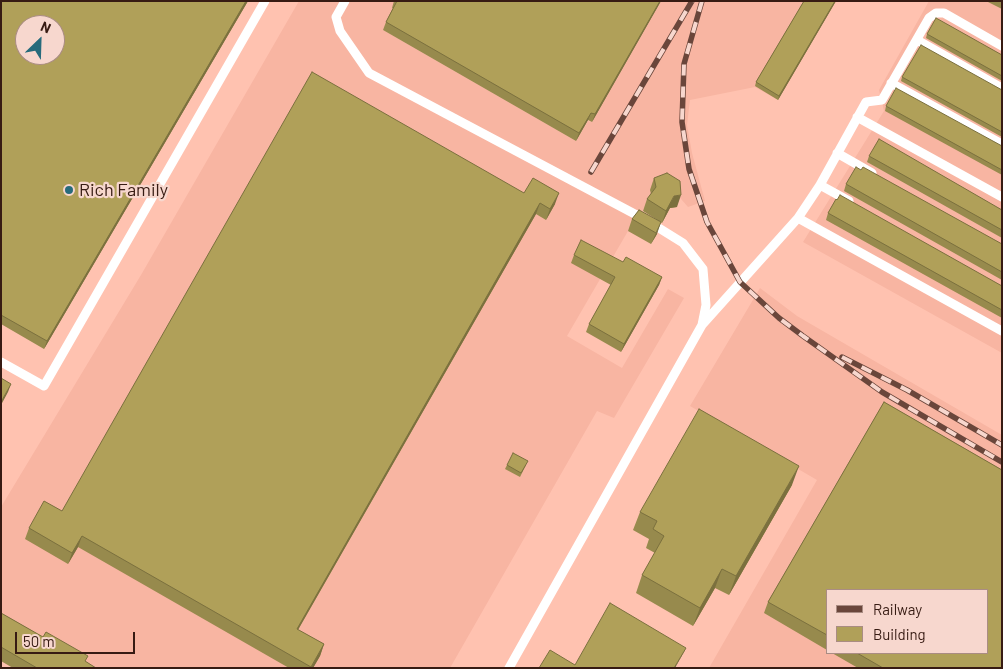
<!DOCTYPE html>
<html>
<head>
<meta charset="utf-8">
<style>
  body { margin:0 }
  #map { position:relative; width:1003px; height:669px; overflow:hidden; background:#ffc2b0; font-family:Barlow,sans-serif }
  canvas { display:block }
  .frame { position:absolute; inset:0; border:2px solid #371b13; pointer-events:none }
  .legend { position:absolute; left:826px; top:589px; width:162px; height:65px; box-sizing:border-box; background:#f7d7ce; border:1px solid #aa8c83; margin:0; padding:6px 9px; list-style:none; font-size:15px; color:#371b13 }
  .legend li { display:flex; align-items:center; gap:10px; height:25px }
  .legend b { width:25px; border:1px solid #aa8c83 }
  .north { position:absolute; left:15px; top:15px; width:50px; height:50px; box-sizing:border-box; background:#f7d7ce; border:1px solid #aa8c83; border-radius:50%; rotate:24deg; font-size:14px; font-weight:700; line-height:20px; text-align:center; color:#371b13 }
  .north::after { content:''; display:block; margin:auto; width:18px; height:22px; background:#276b7c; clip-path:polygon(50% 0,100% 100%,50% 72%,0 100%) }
  .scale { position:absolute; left:15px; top:632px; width:120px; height:22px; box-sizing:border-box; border:2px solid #371b13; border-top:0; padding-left:6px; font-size:15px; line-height:18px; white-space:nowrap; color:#371b13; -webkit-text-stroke:4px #f7d7ce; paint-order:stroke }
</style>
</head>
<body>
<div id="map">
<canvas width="1003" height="669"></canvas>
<div class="frame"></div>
<ul class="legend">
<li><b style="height:6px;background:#6a463b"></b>Railway</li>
<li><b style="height:14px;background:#b0a059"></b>Building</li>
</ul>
<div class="north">N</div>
<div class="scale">50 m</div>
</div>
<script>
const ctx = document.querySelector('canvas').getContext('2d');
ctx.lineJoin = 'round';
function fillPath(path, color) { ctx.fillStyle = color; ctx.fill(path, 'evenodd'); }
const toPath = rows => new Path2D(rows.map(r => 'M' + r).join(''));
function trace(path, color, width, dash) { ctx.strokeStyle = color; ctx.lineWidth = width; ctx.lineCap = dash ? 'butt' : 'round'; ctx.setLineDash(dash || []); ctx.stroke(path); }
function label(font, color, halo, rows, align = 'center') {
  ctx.font = font + ' Barlow,sans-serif'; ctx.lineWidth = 4.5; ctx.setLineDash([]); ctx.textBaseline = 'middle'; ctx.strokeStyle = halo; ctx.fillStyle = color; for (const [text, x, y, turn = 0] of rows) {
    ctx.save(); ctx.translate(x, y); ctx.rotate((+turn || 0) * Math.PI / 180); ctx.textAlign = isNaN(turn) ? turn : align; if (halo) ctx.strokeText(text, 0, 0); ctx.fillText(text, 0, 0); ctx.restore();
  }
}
fillPath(toPath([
  [299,1,395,1,394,9,383,30,576,141,588,121,592,122,661,1,836,1,778,100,755,87,690,100,687,125,692,153,705,201,688,207,675,192,652,198,628,231,567,336,622,368,668,289,684,298,614,418,597,411,450,668,13,668,1,661,1,507,141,275],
  [929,1,1002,1,1002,353,803,242,884,111,879,90],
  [760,288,797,316,1002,435,1002,668,709,668,817,480,690,406],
  [827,590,987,590,987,653,827,653]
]), '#f8b5a2');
trace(toPath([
  [345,1,336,17,340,31,369,73,646,220,683,243,703,269,706,305,702,325],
  [917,40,1002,88],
  [891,83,1002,144],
  [857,117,1002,197],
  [837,153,872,173],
  [820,185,849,201],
  [798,218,1002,331],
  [1,362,44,386,265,1],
  [509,668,702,325,798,218,820,185,866,102,882,100,929,18,936,13,944,13,1002,46]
]), '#fff', 9);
const rail = toPath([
  [702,1,684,64,682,122,689,169,707,222,740,282,779,318,803,336,882,392,1002,462],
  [591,172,692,1],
  [842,357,907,390,1002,445]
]);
trace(rail, '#6a463b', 5.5);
trace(rail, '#f7d7ce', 4, [11]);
fillPath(toPath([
  [1,1,248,1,44,349,1,324],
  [394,1,661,1,592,122,588,120,576,141,383,30,386,22,393,8,392,8],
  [804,1,836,1,778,100,755,86,756,82],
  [986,1,1002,1,1002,9],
  [927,34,1002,55,1002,81,926,38],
  [902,77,1002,90,1002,137,901,81],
  [886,106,1002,146,1002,175,885,111],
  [869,156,1002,210,1002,238,867,162],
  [654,178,677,207,670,208,662,223,643,211,647,199,651,194,650,190],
  [846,184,1002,244,1002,280,844,191],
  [524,193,555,204,546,220,536,214,298,630,324,644,320,656,313,668,289,668,78,547,68,564,25,539,29,528,62,511],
  [639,210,657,234,651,244,628,231,632,219],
  [828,213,1002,286,1002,318,826,220],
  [574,255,623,262,662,277,659,285,621,352,586,332,589,324,611,285,571,263],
  [884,402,1002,470,1002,668,858,668,832,653,987,653,987,590,827,590,827,650,764,613,768,602],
  [507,465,526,465,520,477,505,469],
  [792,485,729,595,715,588,693,626,636,593,642,575,655,553,646,548,649,539,633,530,640,512],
  [1,613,86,662,96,668,13,668,1,661]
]), '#978a4d');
fillPath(toPath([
  [246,1,248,1,44,349,47,341],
  [660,1,661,1,592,122,595,114],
  [835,1,836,1,778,100,779,96],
  [591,113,588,120,576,141,579,133],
  [559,193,555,204,546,220,550,209],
  [681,195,677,207,670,208,662,223,666,211,674,196],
  [540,203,536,214,292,640,297,629],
  [661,222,657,234,651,244],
  [662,277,659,285,621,352,624,344],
  [11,384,8,392,1,405,1,402],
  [799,466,792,485,729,595,736,576],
  [82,536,78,547,68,564,72,553],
  [722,569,715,588,693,626,700,608],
  [324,644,320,656,313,668,311,668],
  [686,648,684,652,675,668,674,668]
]), '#7b703e');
const building = toPath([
  [1,1,246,1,47,341,1,315,1,1],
  [25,25,55,25,55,55,25,55,25,25],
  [397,1,660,1,595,114,591,113,579,133,386,22,397,1],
  [804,1,835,1,779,96,756,82,804,1],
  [936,18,1002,55,1002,76,927,34,936,18],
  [921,45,1002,90,1002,132,902,77,921,45],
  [312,72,524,193,533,178,559,193,550,209,540,203,297,629,324,644,311,667,82,536,72,553,29,528,44,501,62,511,312,72],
  [896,88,1002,146,1002,170,886,106,896,88],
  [879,139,1002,210,1002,230,869,156,879,139],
  [856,167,861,170,863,167,1002,244,1002,272,846,184,856,167],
  [667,173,680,181,681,195,674,196,666,211,647,199,656,187,654,178,667,173],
  [840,195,1002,286,1002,310,828,213,836,199,837,200,840,195],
  [639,210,661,222,656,233,632,219,639,210],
  [581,240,623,262,626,257,662,277,624,344,589,324,615,277,574,255,581,240],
  [1,378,11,384,1,402,1,378],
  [884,402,1002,470,1002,668,883,668,857,653,987,653,987,590,827,590,827,635,768,602,884,402],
  [699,409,799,466,736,576,722,569,700,608,642,575,664,536,653,529,657,521,640,512,699,409],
  [513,453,528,461,521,473,507,465,513,453],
  [610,603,686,648,674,668,539,668,550,650,575,665,610,603],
  [1,613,43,637,46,632,88,656,85,661,96,668,37,668,1,647,1,613]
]);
fillPath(building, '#b0a059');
trace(building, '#7b703e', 1);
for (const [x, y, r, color] of [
  [69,190,5,"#276b7c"]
]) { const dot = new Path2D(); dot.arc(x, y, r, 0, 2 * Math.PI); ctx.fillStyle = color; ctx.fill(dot); trace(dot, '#f7d7ce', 2); }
label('18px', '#371b13', '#f7d7ce', [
  ["Rich Family",79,190]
], 'left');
</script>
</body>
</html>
